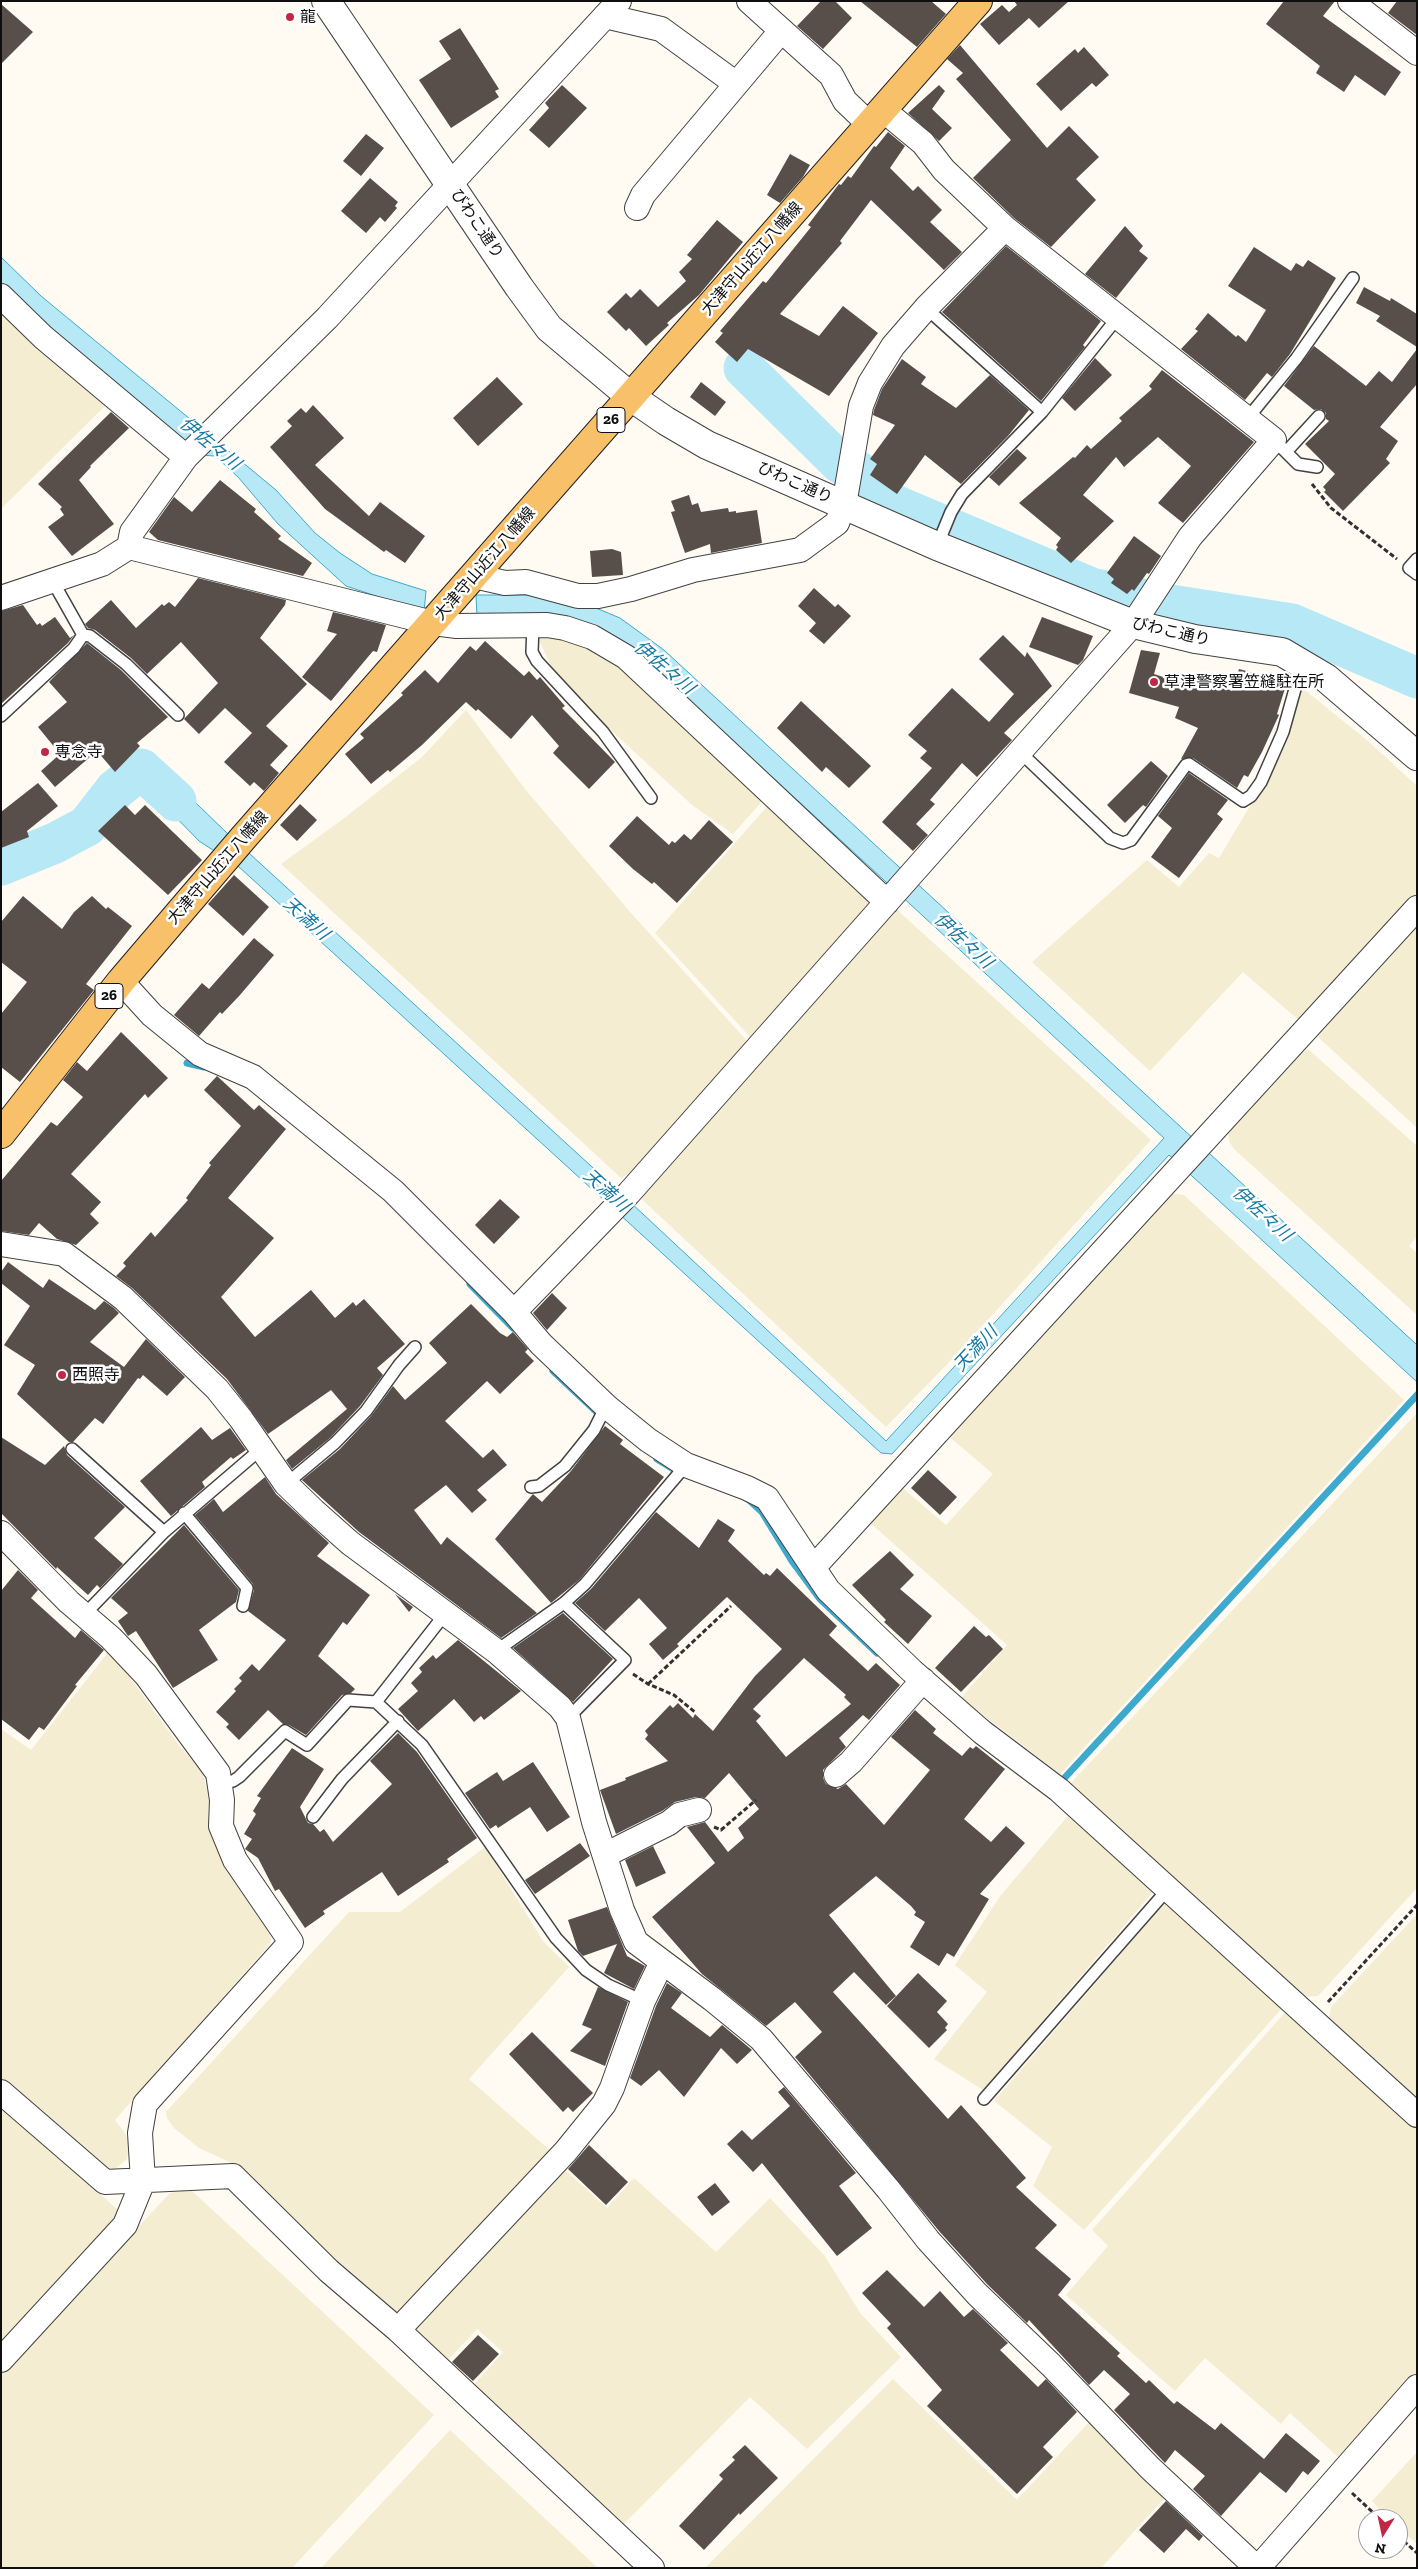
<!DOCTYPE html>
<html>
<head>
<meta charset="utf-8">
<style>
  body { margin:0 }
  #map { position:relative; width:1418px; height:2569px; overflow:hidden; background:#fffaf2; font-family:"Zilla Slab",serif }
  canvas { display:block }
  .frame { position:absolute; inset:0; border:2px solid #0f0f0f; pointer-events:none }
  .north { position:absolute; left:1358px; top:2509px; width:50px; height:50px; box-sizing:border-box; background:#fff; border:1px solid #9f9f9f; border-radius:50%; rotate:190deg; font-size:14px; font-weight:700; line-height:20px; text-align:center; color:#0f0f0f }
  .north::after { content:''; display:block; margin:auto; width:18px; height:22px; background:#c02744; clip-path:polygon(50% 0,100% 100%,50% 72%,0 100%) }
</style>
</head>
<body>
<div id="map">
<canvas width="1418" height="2569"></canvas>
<div class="frame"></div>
<div class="north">N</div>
</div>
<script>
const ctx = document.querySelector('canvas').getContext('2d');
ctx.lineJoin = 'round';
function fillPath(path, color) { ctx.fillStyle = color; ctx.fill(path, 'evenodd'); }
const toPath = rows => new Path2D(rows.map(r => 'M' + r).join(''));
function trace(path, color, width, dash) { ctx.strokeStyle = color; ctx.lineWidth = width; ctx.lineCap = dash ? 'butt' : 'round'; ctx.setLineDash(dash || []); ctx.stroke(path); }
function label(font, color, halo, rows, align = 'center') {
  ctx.font = font + ' "Zilla Slab","Noto Sans JP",serif'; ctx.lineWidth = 5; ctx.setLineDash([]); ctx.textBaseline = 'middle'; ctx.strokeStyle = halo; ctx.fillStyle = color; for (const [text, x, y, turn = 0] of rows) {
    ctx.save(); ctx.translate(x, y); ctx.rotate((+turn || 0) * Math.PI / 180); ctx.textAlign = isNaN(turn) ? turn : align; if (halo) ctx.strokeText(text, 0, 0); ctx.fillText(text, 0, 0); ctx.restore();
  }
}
fillPath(toPath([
  [1,308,106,405,1,509],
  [539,633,563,635,621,663,765,798,733,834,692,805,601,721,551,667,540,642],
  [1300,686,1368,741,1417,786,1417,901,1302,1023,1243,972,1150,1071,1032,962,1147,860,1179,887,1209,853,1219,858,1282,752],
  [466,710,525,789,631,913,748,1042,630,1173,621,1178,281,864,343,819,422,757],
  [772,801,868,894,868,911,758,1034,750,1037,655,933],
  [895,908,1151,1140,955,1356,886,1427,635,1193],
  [1417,923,1417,1128,1319,1038,1318,1031],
  [1309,1050,1417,1146,1417,1237,1409,1246,1417,1253,1417,1315,1234,1149,1229,1141,1228,1131,1298,1053],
  [1170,1193,1184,1195,1404,1400,1060,1774,961,1698,1007,1645,867,1520,898,1484,946,1525,993,1474,946,1434],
  [1417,1413,1417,1888,1318,1996,1302,1997,1071,1783],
  [110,1650,179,1745,202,1772,208,1792,213,1834,267,1926,271,1938,270,1944,115,2120,125,2133,129,2144,127,2159,115,2169,108,2169,95,2162,1,2078,1,1729,31,1750],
  [1072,1811,1153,1883,1153,1892,983,2090,934,2059,987,1992,955,1965,1001,1895],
  [485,1847,543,1941,569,1967,469,2079,553,2153,403,2313,395,2315,386,2310,240,2167,199,2148,174,2128,167,2118,166,2112,349,1912,400,1912],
  [1169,1898,1285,2005,1084,2230,1033,2186,1052,2147,994,2101],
  [1417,1914,1417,2104,1333,2026,1329,2018,1331,2007],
  [1288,2009,1417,2128,1417,2374,1338,2457,1290,2413,1281,2424,1205,2358,1175,2391,1066,2295,1108,2246,1092,2230],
  [1,2104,119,2211,119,2219,1,2349],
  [562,2167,607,2208,634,2178,716,2252,770,2198,824,2255,861,2314,901,2357,807,2449,750,2397,622,2526,471,2388,503,2352,477,2329,445,2363,415,2337,413,2327],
  [191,2190,434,2415,292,2568,1,2568,1,2373,170,2193],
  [893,2379,1017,2500,1091,2420,1169,2493,1101,2568,705,2568],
  [450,2430,598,2568,321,2568],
  [1417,2452,1417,2544,1398,2527,1398,2519,1389,2519,1372,2501]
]), '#f5edd1');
const water = toPath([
  [1,257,41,296,276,490,315,533,340,553,372,574,426,591,424,612,346,586,278,524,238,477,215,456,200,455,1,287,1,257],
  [476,595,550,595,584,603,620,618,664,650,1417,1345,1417,1382,1169,1155,892,1454,881,1453,239,867,199,841,125,765,140,749,227,833,614,1187,886,1441,1164,1138,657,671,624,645,477,615,476,595]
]);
fillPath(water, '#b6e8f6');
trace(water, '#3da9cd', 1);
trace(toPath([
  [187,1063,204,1067],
  [470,1284,513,1328],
  [553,1371,601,1416],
  [657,1459,680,1473],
  [748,1499,762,1512,792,1561,820,1599,877,1653],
  [1058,1785,1417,1395]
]), '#3da9cd', 7);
trace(toPath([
  [744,368,840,463,859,472,887,502,1091,588,1171,605,1292,624,1417,678],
  [1,865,55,843,87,826,115,790,141,769,176,801]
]), '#b6e8f6', 41);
fillPath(toPath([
  [821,1,835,1,852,18,823,49,797,26],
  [860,1,931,1,946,14,917,47],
  [1014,1,1069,1,1039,28,1029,18,999,45,980,24,1002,5,1009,12,1017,5],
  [1284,1,1335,1,1323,16,1401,72,1385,96,1355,75,1344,92,1316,73,1320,66,1266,24],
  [1397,1,1417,1,1417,35,1388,13],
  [1,4,33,32,1,64],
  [460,28,499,89,495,91,499,97,451,128,419,80,451,59,439,41],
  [960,45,1047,148,1069,126,1099,157,1076,179,1096,200,1051,247,1014,218,973,178,1011,140,956,79,963,73,947,59],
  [1084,47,1109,75,1096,87,1092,83,1061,111,1036,84,1067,56,1075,49,1078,53],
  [562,85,587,108,549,148,529,130,549,108,545,103],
  [939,85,945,91,932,109,952,128,939,141,908,113],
  [888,132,905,146,890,168,913,191,918,186,942,210,930,222,962,252,944,270,871,200,840,241,842,243,780,314,819,336,843,306,878,333,829,396,748,349,737,362,715,342,723,333,720,331,763,281,766,283,811,227,808,225,839,184,841,185,848,176,851,178,874,146,876,147],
  [366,134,384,148,361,176,343,161],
  [790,154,810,165,803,177,780,203,767,195],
  [370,178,398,202,395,206,397,208,385,222,380,217,366,233,341,211],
  [717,220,743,242,699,295,667,323,669,325,646,346,629,328,626,331,607,312,626,293,631,298,640,289,658,307,686,281,679,272,692,259,687,255],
  [1125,226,1143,246,1139,251,1148,258,1116,298,1085,274],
  [1006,246,1101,321,1083,345,1085,347,1041,401,942,312],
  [1254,247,1291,271,1296,263,1303,267,1308,260,1336,278,1290,354,1272,377,1267,373,1245,400,1181,349,1198,331,1195,329,1208,313,1236,337,1238,335,1246,342,1266,310,1228,286],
  [1364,287,1390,301,1391,298,1417,314,1417,347,1376,321,1380,316,1356,303],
  [1314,346,1366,386,1379,371,1392,382,1417,349,1417,384,1380,427,1398,441,1386,459,1390,463,1343,511,1324,492,1326,490,1323,487,1335,474,1305,444,1329,421,1326,419,1326,413,1321,409,1314,410,1284,386],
  [1095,358,1112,375,1075,411,1062,398],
  [902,359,926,377,921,384,956,408,990,375,1029,410,1008,436,961,484,925,455,897,494,870,475,877,464,870,459,895,425,873,415,874,410,882,389],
  [1162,370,1254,442,1183,523,1158,503,1191,466,1158,437,1124,467,1116,457,1083,495,1114,521,1071,563,1056,550,1058,547,1056,545,1061,538,1019,503,1073,457,1075,458,1087,445,1091,449,1122,421,1119,418,1152,389,1149,386],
  [497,377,523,404,478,446,453,418],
  [701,382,726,402,715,416,690,397],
  [313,405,344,438,315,465,369,516,380,502,425,536,405,563,386,550,384,552,325,509,270,447,292,426,287,421,301,408,306,413],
  [111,412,129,428,90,466,91,467,79,480,114,524,72,556,48,527,64,515,60,509,62,507,38,484],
  [1017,449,1027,458,999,486,989,477],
  [220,480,256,509,254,512,281,536,278,539,312,563,303,576,158,540,149,532,174,497,192,512],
  [689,495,692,505,698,503,701,512,728,508,729,512,736,511,736,513,757,510,762,543,711,553,710,544,685,553,671,512,675,511,671,501],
  [1134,536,1161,556,1149,574,1147,573,1134,591,1132,589,1127,594,1111,583,1114,579,1107,573],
  [612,549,621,552,623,575,592,577,590,551],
  [198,578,286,600,285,605,260,638,307,684,266,726,288,746,270,765,279,773,264,791,254,782,250,786,224,762,252,733,225,708,199,734,184,719,218,683,181,642,147,674,131,658,95,630,88,628,85,624,111,600,136,628,162,604,164,606,169,602,175,607],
  [814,588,835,607,838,604,851,616,824,644,809,631,816,623,798,606],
  [23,605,37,625,40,623,42,626,55,617,70,638,74,635,68,643,1,704,1,611],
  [333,612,386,625,377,652,373,651,331,701,302,677,337,634,327,631],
  [1042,617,1093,636,1083,660,1078,665,1029,647],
  [1003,635,1025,657,1027,652,1052,686,1004,733,1012,740,977,777,962,763,930,800,935,804,916,824,928,835,913,851,882,822,932,768,920,758,927,751,908,735,952,688,989,722,1014,694,979,659],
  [485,641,524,676,529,671,537,680,540,677,565,706,562,708,615,762,589,789,553,753,559,746,532,715,511,739,478,709,476,711,466,702,422,745,390,772,388,770,371,784,345,754,364,738,360,734,403,695,401,693,425,670,438,683,470,646,476,651],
  [87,643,121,670,168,717,137,743,140,746,115,772,97,751,55,787,41,771,60,754,38,727,67,702,49,682],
  [1141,650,1160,653,1154,674,1188,685,1192,675,1232,691,1239,669,1287,682,1277,714,1279,715,1262,752,1248,777,1244,775,1237,788,1193,758,1181,759,1198,728,1175,718,1179,707,1129,693],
  [801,701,871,766,849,788,826,767,822,772,777,728],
  [1151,761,1168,776,1146,807,1143,805,1125,823,1107,805],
  [1189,773,1228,800,1217,814,1223,819,1179,878,1151,857,1172,828,1158,816],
  [38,783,58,806,27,831,29,837,1,848,1,812],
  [300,804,317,820,297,841,280,825],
  [125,805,135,815,145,805,202,860,168,895,98,831],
  [637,816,669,845,672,841,675,843,684,834,691,840,709,820,733,842,677,903,654,882,652,884,633,869,609,846],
  [234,875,269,907,243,936,208,904],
  [23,896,62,929,74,912,92,896,106,909,108,907,132,926,86,984,94,990,20,1082,1,1067,1,1014,27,982,1,962,1,922],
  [254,938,274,955,240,995,222,1014,220,1012,199,1036,174,1015,202,983,209,989],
  [121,1032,168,1078,148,1098,145,1094,71,1174,101,1202,90,1214,99,1223,76,1245,57,1239,39,1223,29,1235,1,1231,1,1181,51,1122,57,1126,83,1097,63,1080,77,1062,87,1071],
  [217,1076,254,1110,259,1105,286,1129,228,1198,274,1238,221,1297,255,1337,311,1290,335,1318,353,1302,356,1306,364,1299,405,1344,377,1368,383,1375,360,1406,330,1438,292,1469,286,1460,347,1409,331,1390,268,1434,227,1379,132,1288,116,1276,126,1266,123,1263,151,1232,155,1237,188,1200,186,1198,211,1165,209,1163,241,1126,204,1090],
  [500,1199,520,1217,494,1244,475,1225],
  [8,1262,43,1288,49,1279,95,1310,104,1301,114,1308,119,1313,90,1342,124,1367,146,1339,185,1377,167,1396,143,1375,140,1379,138,1378,103,1424,95,1418,73,1442,69,1442,17,1394,35,1365,4,1345,30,1306,1,1283,1,1272],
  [552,1293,567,1308,547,1330,533,1313],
  [471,1304,500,1333,507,1337,513,1332,528,1349,525,1352,534,1361,500,1394,487,1381,445,1421,483,1458,493,1449,507,1465,477,1490,487,1500,472,1513,446,1485,414,1510,441,1545,447,1537,537,1613,501,1638,359,1532,302,1480,340,1449,371,1416,393,1386,405,1400,447,1363,429,1343],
  [605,1426,623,1440,620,1444,664,1477,580,1579,551,1603,495,1539,533,1494,542,1502,571,1471],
  [201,1427,212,1440,230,1428,246,1450,233,1459,231,1457,202,1482,205,1487,171,1516,140,1481],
  [1,1437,45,1465,64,1446,67,1455,125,1507,94,1538,123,1564,100,1588,97,1585,88,1595,57,1567,56,1569,1,1513],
  [928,1470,957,1497,940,1515,911,1488],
  [265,1477,276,1494,329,1543,317,1556,370,1595,347,1625,343,1622,318,1656,355,1689,351,1693,342,1695,306,1735,289,1725,283,1724,268,1710,239,1740,226,1727,229,1724,216,1712,236,1691,234,1689,242,1681,239,1678,252,1664,259,1671,286,1640,248,1611,254,1590,253,1584,195,1515,214,1499,223,1512],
  [656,1512,699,1548,718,1519,735,1530,728,1541,764,1575,766,1573,770,1576,777,1568,837,1626,829,1635,868,1671,876,1663,900,1685,869,1720,863,1715,839,1738,846,1747,823,1770,823,1778,826,1784,838,1789,846,1784,884,1825,930,1770,891,1737,915,1710,936,1729,933,1733,962,1756,970,1747,973,1749,976,1746,1005,1769,964,1819,991,1842,1006,1826,1025,1843,980,1894,989,1899,954,1957,947,1953,939,1966,910,1947,925,1922,914,1915,916,1912,911,1906,876,1876,829,1915,896,1996,886,2005,854,1972,833,1992,948,2119,961,2105,1026,2178,1016,2187,1057,2225,1035,2248,1071,2279,1058,2295,1120,2353,1117,2356,1146,2383,1149,2380,1174,2404,1177,2401,1215,2430,1221,2423,1264,2459,1286,2433,1320,2461,1308,2475,1303,2471,1286,2493,1260,2472,1221,2516,1193,2489,1205,2476,1175,2450,1165,2463,1114,2410,1130,2394,1104,2370,1089,2385,1029,2320,1027,2323,987,2284,939,2231,795,2057,822,2032,795,2002,766,2026,702,1974,652,1917,715,1863,687,1827,705,1822,728,1852,744,1838,738,1828,759,1809,729,1773,705,1798,696,1797,675,1802,662,1811,616,1834,600,1790,626,1780,625,1778,668,1761,645,1739,648,1735,645,1731,670,1705,673,1708,678,1703,693,1718,695,1714,713,1731,755,1676,782,1649,727,1597,677,1644,679,1646,663,1660,649,1644,667,1628,639,1598,605,1631,575,1603,591,1589],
  [804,1658,846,1695,844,1697,851,1704,786,1757,756,1721,761,1716,753,1709],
  [184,1525,239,1590,236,1602,199,1630,218,1660,173,1688,136,1631,128,1636,118,1621,128,1613,111,1598],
  [890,1551,914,1575,900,1589,932,1616,908,1644,884,1622,886,1620,852,1585],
  [18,1570,38,1590,31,1598,75,1638,81,1630,104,1650,75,1685,77,1686,44,1730,39,1727,29,1740,1,1719,1,1591],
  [395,1594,413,1607,409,1612],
  [563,1613,613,1659,573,1702,513,1648],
  [974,1626,986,1637,989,1635,1003,1649,961,1692,935,1668],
  [458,1640,521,1691,484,1720,481,1716,474,1722,454,1699,418,1731,398,1709,418,1691,411,1683,422,1672,419,1668,433,1655,436,1659],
  [398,1733,417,1752,477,1838,447,1859,449,1862,398,1896,382,1872,323,1911,325,1914,305,1928,279,1889,275,1891,258,1858,245,1849,252,1839,244,1834,256,1814,253,1811,261,1798,257,1796,292,1748,324,1769,300,1807,308,1823,313,1824,320,1832,324,1829,333,1842,392,1784,370,1761],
  [533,1762,570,1817,547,1832,530,1807,498,1828,496,1825,490,1829,465,1793,497,1772,503,1781],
  [580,1843,590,1856,535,1894,525,1880],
  [653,1846,666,1873,636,1887,625,1860],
  [607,1907,627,1956,645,1966,634,1989,604,1973,617,1944,583,1956,578,1951,568,1920],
  [918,1973,947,2001,937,2012,948,2024,945,2028,947,2030,929,2048,887,2006],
  [667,1983,682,1993,671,2008,710,2037,722,2025,752,2050,737,2064,721,2048,684,2097,659,2070,641,2086,630,2078,656,2006],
  [598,1987,628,2002,605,2066,570,2051,592,2029,582,2025],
  [532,2032,593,2093,573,2112,568,2107,563,2112,509,2054],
  [784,2087,856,2173,839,2186,872,2228,837,2256,762,2163,753,2172,727,2144,742,2130,752,2140,790,2106,778,2092],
  [589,2145,628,2182,606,2205,568,2169],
  [715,2183,730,2202,712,2216,697,2197],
  [887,2270,924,2307,940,2291,964,2317,973,2309,1008,2343,1000,2350,1038,2387,1046,2379,1077,2412,1043,2447,1053,2457,1017,2494,927,2406,942,2390,887,2328,891,2324,862,2293],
  [478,2335,499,2354,473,2381,452,2362],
  [745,2445,778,2478,740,2515,739,2513,704,2550,679,2526,723,2479,719,2475,735,2460,732,2457],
  [1166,2501,1203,2536,1199,2541,1186,2529,1164,2553,1139,2530]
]), '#584f4b');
const service = toPath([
  [926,308,1042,412],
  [1247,419,1296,359,1353,278],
  [1274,440,1298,464,1317,467],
  [1286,452,1319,416],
  [937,546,951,512,962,494,1042,412,1118,317],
  [1417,559,1409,568,1417,574],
  [533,625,532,652,537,661,603,732,651,798],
  [83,635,90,636,126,664,178,715],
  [1,716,74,648,83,635,52,580],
  [1020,752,1110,838,1123,843,1131,840,1186,765,1189,764,1243,801,1251,796,1261,782,1283,732,1302,664],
  [72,1449,164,1532],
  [286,1484,335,1443,366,1411,399,1365,415,1347],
  [531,1487,539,1486,565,1466,594,1430,606,1406],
  [184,1513,247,1588,243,1606],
  [564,1603,625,1660,568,1718],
  [445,1614,376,1702,422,1745,556,1938,586,1970,608,1985,643,2001],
  [84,1615,164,1532,262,1448],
  [496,1651,564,1603,585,1584,686,1465],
  [219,1783,233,1781,239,1777,285,1731,307,1745,348,1700,376,1702],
  [313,1817,342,1779,398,1721],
  [984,2099,1168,1889]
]);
const minor = toPath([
  [749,1,831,75,845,101,869,124],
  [1350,1,1417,53],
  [605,16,661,29,735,83],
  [637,208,643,195,781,31],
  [1,296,43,337,186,457],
  [129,547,433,623,457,626,547,625,565,628,592,637,626,657,887,902],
  [474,576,505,583,526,582,578,596,598,596,631,589,693,570,800,550,837,523,844,505,861,406,870,383,893,346,926,308,1005,228],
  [1,598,102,564,129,547,132,532,186,457,327,318,619,1],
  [121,981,152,1015,200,1054,253,1077,393,1191,514,1312,541,1344,606,1406,648,1440,686,1465,747,1488,767,1498,828,1590,912,1671,982,1732,1059,1790,1417,2115],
  [1,1244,64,1254,123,1298,217,1389,241,1419,286,1484,314,1511,350,1543,496,1651,560,1707,568,1718,594,1822,622,1910,636,1942,712,1999,761,2039,888,2189,928,2240,977,2294,1051,2365,1150,2468,1257,2568],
  [514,1312,629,1193,1133,624,1190,537,1274,440,1005,228,944,170,923,143,882,109],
  [1,1533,69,1602,111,1638,146,1675,218,1773,222,1800,221,1826,235,1860,291,1942,145,2104,140,2133,143,2181,125,2225,1,2360],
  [813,1568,1417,908],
  [836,1775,851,1762,923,1680],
  [605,1855,669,1823,679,1815,699,1810],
  [1,2092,105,2182,233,2176,329,2271,398,2330,652,2568],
  [398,2330,566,2151,604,2104,612,2088,643,2001,662,1962],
  [1258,2568,1417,2387]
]);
const tertiary = toPath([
  [326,1,519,287,549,328,631,397,666,421,707,445,937,546,1133,624,1195,639,1282,652,1326,678,1417,756]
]);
const primary = toPath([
  [1,1134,121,981,244,837,978,1]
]);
trace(service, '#424242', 14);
trace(minor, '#424242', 26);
trace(tertiary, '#424242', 30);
trace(primary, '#202020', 30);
trace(toPath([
  [1312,484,1331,508,1397,559],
  [633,1674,648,1684,674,1695,696,1713],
  [648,1684,731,1606],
  [714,1827,721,1830,756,1800],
  [1328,2002,1417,1905],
  [1352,2493,1380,2519],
  [1398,2536,1417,2553]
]), '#313131', 3, [5, 2.5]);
trace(service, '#fff', 11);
trace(minor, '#fff', 24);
trace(tertiary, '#fff', 28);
trace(primary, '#f8c069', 28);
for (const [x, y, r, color] of [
  [290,17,5,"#c02744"],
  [1154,682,5,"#c02744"],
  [45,752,5,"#c02744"],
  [62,1375,5,"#c02744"]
]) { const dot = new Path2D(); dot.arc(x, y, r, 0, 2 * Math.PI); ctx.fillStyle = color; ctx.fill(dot); trace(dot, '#fff', 2); }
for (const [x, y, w] of [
  [611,420,28],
  [109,996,28]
]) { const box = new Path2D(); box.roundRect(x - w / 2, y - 12.5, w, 25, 4); ctx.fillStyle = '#fff'; ctx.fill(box); trace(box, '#0f0f0f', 1); }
label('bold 15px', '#0f0f0f', null, [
  ["26",611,420],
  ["26",109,996]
]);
label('16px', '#0f0f0f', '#fff', [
  ["龍",300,17],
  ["草津警察署笠縫駐在所",1164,682],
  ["専念寺",55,752],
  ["西照寺",72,1375]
], 'left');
label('16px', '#0f0f0f', '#fff', [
  ["びわこ通り",477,224,56],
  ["大津守山近江八幡線",752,259,-49],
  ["びわこ通り",795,483,24],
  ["大津守山近江八幡線",485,564,-49],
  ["びわこ通り",1171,632,13],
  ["大津守山近江八幡線",218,868,-49]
]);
label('italic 18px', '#187aa2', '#fff', [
  ["伊佐々川",210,444,39],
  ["伊佐々川",664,668,40],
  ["天満川",306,919,42],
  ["伊佐々川",963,941,43],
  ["天満川",606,1191,42],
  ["伊佐々川",1262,1214,42],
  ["天満川",976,1349,-47]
]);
</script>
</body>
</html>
